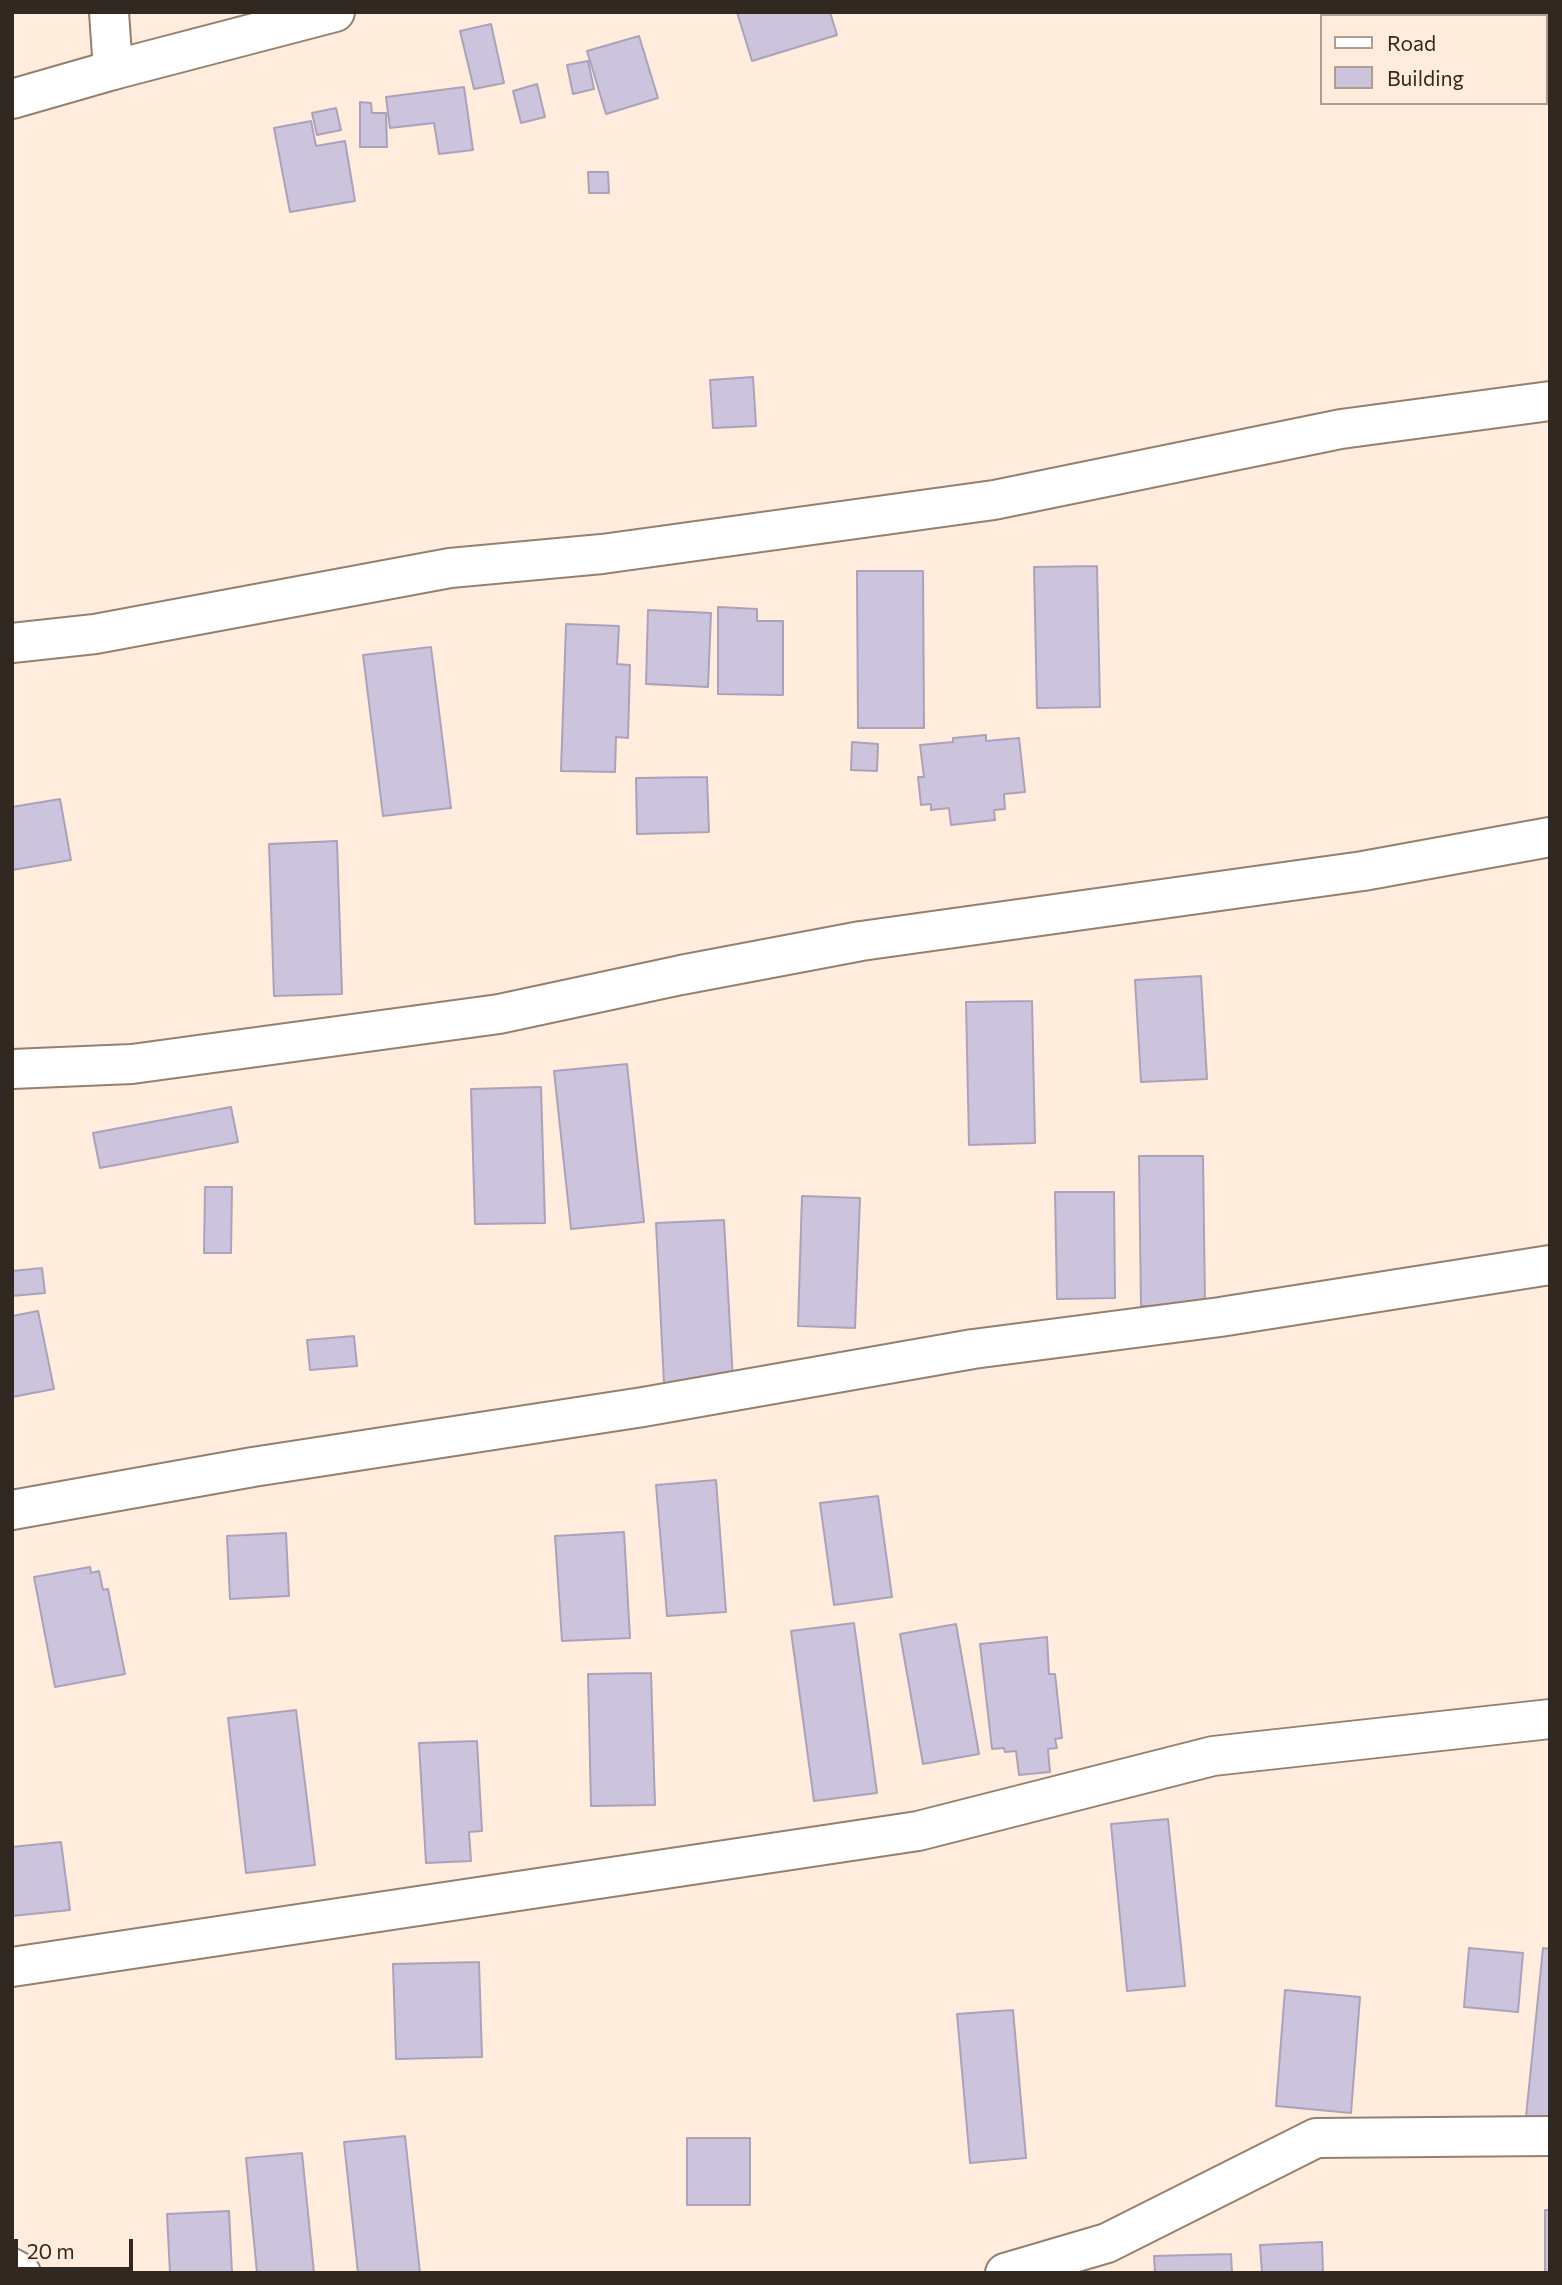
<!DOCTYPE html>
<html>
<head>
<meta charset="utf-8">
<style>
  body { margin:0 }
  #map { position:relative; width:1562px; height:2285px; overflow:hidden; background:#ffecdd; font-family:Commissioner,sans-serif }
  canvas { display:block }
  .frame { position:absolute; inset:0; border:14px solid #312821; pointer-events:none }
  .legend { position:absolute; left:1320px; top:14px; width:228px; height:91px; box-sizing:border-box; background:#ffecdd; border:2px solid #ad9e92; margin:0; padding:9px 12px; list-style:none; font-size:21px; color:#312821 }
  .legend li { display:flex; align-items:center; gap:14px; height:35px }
  .legend b { width:35px; border:2px solid #ad9e92 }
  .scale { position:absolute; left:14px; top:2239px; width:119px; height:32px; box-sizing:border-box; border:4px solid #312821; border-top:0; padding-left:9px; font-size:21px; line-height:24px; white-space:nowrap; color:#312821; -webkit-text-stroke:5px #ffecdd; paint-order:stroke }
</style>
</head>
<body>
<div id="map">
<canvas width="1562" height="2285"></canvas>
<div class="frame"></div>
<ul class="legend">
<li><b style="height:9px;background:#fff"></b>Road</li>
<li><b style="height:19px;background:#ccc3dc"></b>Building</li>
</ul>
<div class="scale">20 m</div>
</div>
<script>
const ctx = document.querySelector('canvas').getContext('2d');
ctx.lineJoin = 'round';
function fillPath(path, color) { ctx.fillStyle = color; ctx.fill(path, 'evenodd'); }
const toPath = rows => new Path2D(rows.map(r => 'M' + r).join(''));
function trace(path, color, width, dash) { ctx.strokeStyle = color; ctx.lineWidth = width; ctx.lineCap = dash ? 'butt' : 'round'; ctx.setLineDash(dash || []); ctx.stroke(path); }
const building = toPath([
  [737,12,830,12,837,35,752,61,737,12],
  [491,24,504,83,474,89,460,31,491,24],
  [639,36,658,98,606,114,587,51,639,36],
  [588,61,594,89,573,94,567,65,588,61],
  [537,84,545,117,521,123,513,91,537,84],
  [464,87,473,150,439,154,434,123,390,128,386,97,464,87],
  [360,102,371,103,372,113,386,113,387,147,360,147,360,102],
  [336,108,341,130,317,135,312,113,336,108],
  [311,121,316,146,345,141,355,201,290,212,274,128,311,121],
  [588,172,608,172,609,193,589,193,588,172],
  [753,377,756,426,713,428,710,380,753,377],
  [1097,566,1100,707,1037,708,1034,567,1097,566],
  [857,571,923,571,924,728,858,728,857,571],
  [718,607,757,609,757,621,783,621,783,695,718,694,718,607],
  [648,610,711,613,708,687,646,684,648,610],
  [566,624,619,626,617,664,630,665,628,738,616,737,615,772,561,771,566,624],
  [431,647,451,808,383,816,363,655,431,647],
  [986,735,986,741,1019,738,1025,792,1004,794,1005,809,994,810,995,820,951,825,949,808,931,810,931,804,921,805,918,777,924,777,920,745,953,742,953,738,986,735],
  [852,742,878,744,877,771,851,770,852,742],
  [707,777,709,832,637,834,636,778,707,777],
  [60,799,71,860,12,870,12,807,60,799],
  [337,841,342,994,274,996,269,844,337,841],
  [1201,976,1207,1079,1141,1082,1135,980,1201,976],
  [1032,1001,1035,1143,969,1145,966,1002,1032,1001],
  [627,1064,644,1222,571,1229,554,1071,627,1064],
  [541,1087,545,1223,475,1224,471,1089,541,1087],
  [231,1107,238,1142,100,1168,93,1133,231,1107],
  [1139,1156,1203,1156,1205,1305,1141,1306,1139,1156],
  [205,1187,232,1187,231,1253,204,1253,205,1187],
  [1055,1192,1114,1192,1115,1298,1057,1299,1055,1192],
  [802,1196,860,1198,855,1328,798,1326,802,1196],
  [724,1220,733,1381,664,1384,656,1223,724,1220],
  [42,1268,45,1293,12,1296,12,1271,42,1268],
  [38,1311,54,1389,12,1397,12,1316,38,1311],
  [354,1336,357,1366,310,1370,307,1340,354,1336],
  [716,1480,726,1612,667,1616,656,1485,716,1480],
  [878,1496,892,1597,834,1605,820,1503,878,1496],
  [624,1532,630,1638,562,1641,555,1536,624,1532],
  [286,1533,289,1596,230,1599,227,1536,286,1533],
  [90,1567,91,1573,99,1571,103,1590,108,1589,125,1674,55,1687,34,1577,90,1567],
  [854,1623,877,1793,814,1801,791,1631,854,1623],
  [956,1624,979,1754,923,1764,900,1634,956,1624],
  [1047,1637,1049,1674,1055,1674,1062,1738,1055,1739,1057,1748,1048,1749,1050,1772,1019,1775,1016,1751,1005,1752,1004,1748,992,1749,980,1644,1047,1637],
  [651,1673,655,1805,591,1806,588,1674,651,1673],
  [296,1710,315,1865,246,1873,228,1718,296,1710],
  [477,1741,482,1831,469,1832,471,1861,426,1863,419,1743,477,1741],
  [1168,1819,1185,1986,1127,1991,1111,1824,1168,1819],
  [61,1842,70,1910,12,1916,12,1847,61,1842],
  [1469,1948,1523,1953,1518,2012,1464,2007,1469,1948],
  [1543,1948,1550,1949,1550,2120,1526,2117,1543,1948],
  [479,1962,482,2057,396,2059,393,1964,479,1962],
  [1285,1990,1360,1997,1351,2113,1276,2106,1285,1990],
  [1013,2010,1026,2158,970,2163,957,2014,1013,2010],
  [405,2136,420,2273,358,2273,344,2142,405,2136],
  [687,2138,750,2138,750,2205,687,2205,687,2138],
  [302,2153,314,2273,257,2273,246,2158,302,2153],
  [1545,2210,1550,2210,1550,2273,1545,2273,1545,2210],
  [229,2211,232,2273,170,2273,167,2214,229,2211],
  [1322,2242,1323,2273,1262,2273,1260,2245,1322,2242],
  [1231,2254,1232,2273,1155,2273,1154,2256,1231,2254]
]);
fillPath(building, '#ccc3dc');
trace(building, '#aba2ba', 2);
const minor = toPath([
  [109,12,113,70],
  [12,643,95,634,450,568,602,554,994,500,1341,429,1550,401],
  [12,1069,132,1064,499,1014,681,975,861,941,1363,871,1550,837],
  [12,1510,253,1467,643,1407,973,1349,1220,1317,1550,1265],
  [12,1967,918,1831,1213,1756,1550,1719],
  [12,2268,21,2273],
  [1005,2273,1107,2243,1316,2138,1550,2136]
]);
const tertiary = toPath([
  [12,99,113,70,335,12]
]);
trace(minor, '#95806f', 42);
trace(tertiary, '#95806f', 42);
trace(minor, '#fff', 38);
trace(tertiary, '#fff', 38);
</script>
</body>
</html>
